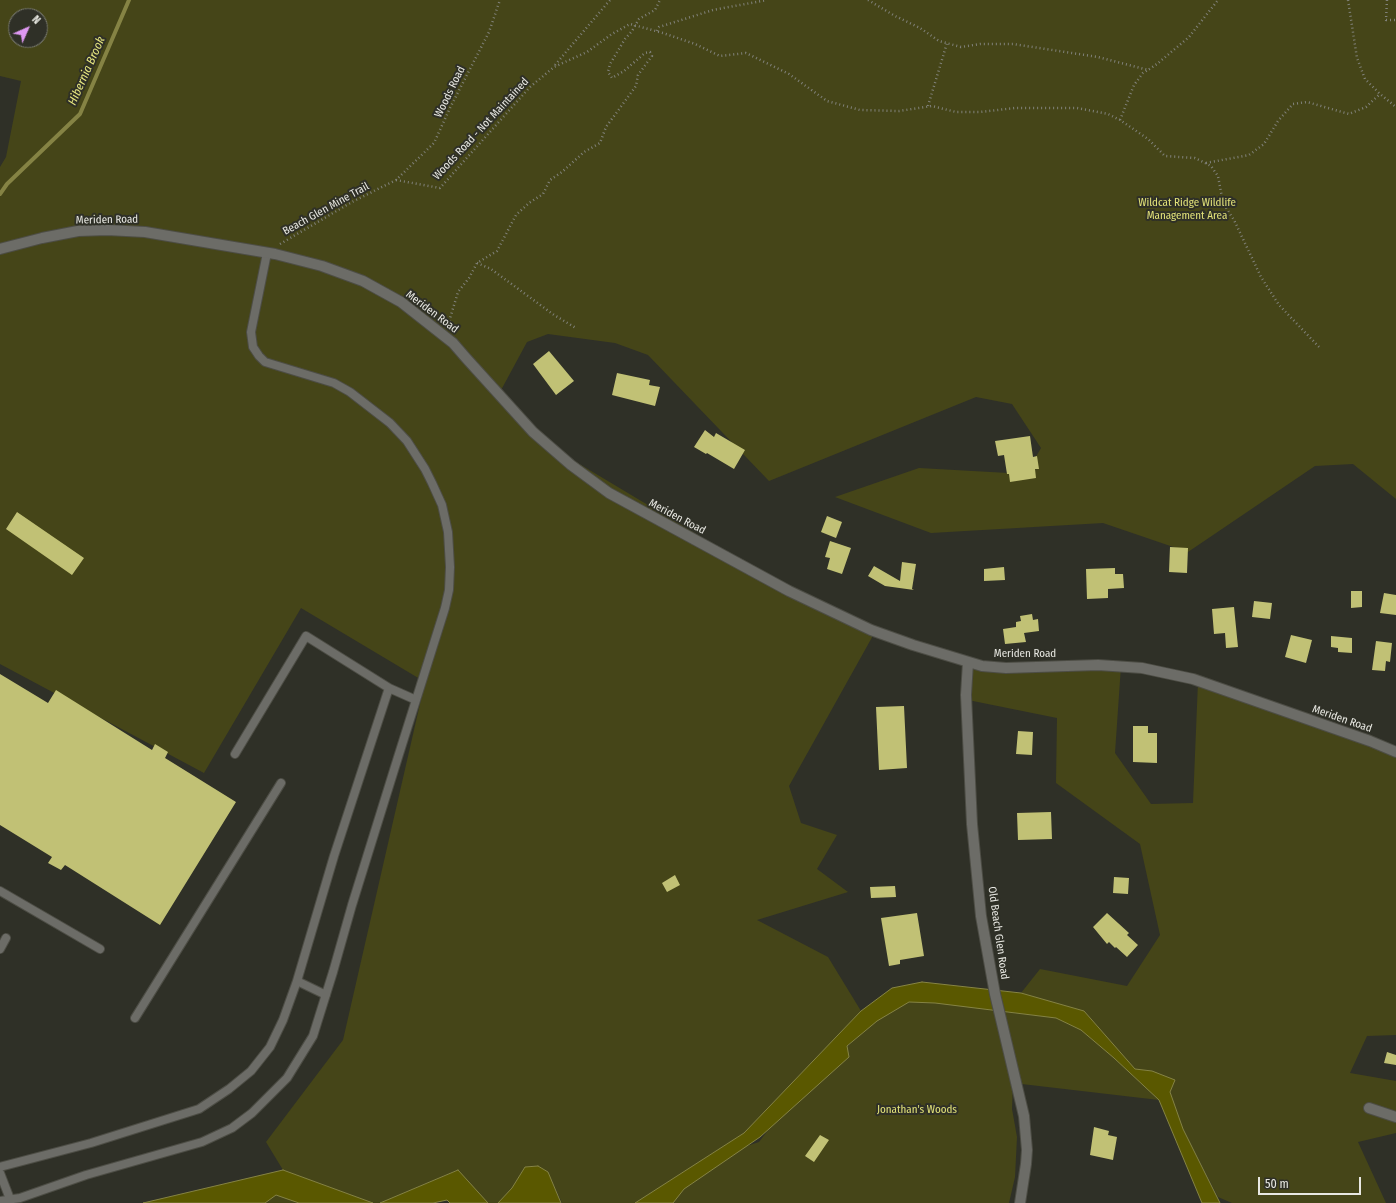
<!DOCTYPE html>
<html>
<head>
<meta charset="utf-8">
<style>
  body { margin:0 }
  #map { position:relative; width:1396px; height:1203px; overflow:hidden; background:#2f3027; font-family:"Fira Sans Condensed",sans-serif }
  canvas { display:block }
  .north { position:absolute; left:8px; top:8px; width:40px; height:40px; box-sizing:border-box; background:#2f3027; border:1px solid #797a72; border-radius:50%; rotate:45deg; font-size:11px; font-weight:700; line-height:16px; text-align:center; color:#e8e8e2 }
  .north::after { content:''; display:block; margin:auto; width:14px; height:18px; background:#de98f2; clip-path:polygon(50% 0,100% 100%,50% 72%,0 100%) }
  .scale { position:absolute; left:1258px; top:1177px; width:103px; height:18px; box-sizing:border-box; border:2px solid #e8e8e2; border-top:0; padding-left:5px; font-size:12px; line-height:14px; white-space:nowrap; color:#e8e8e2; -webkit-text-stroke:3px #2f3027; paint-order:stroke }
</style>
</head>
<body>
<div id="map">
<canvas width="1396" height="1203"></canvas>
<div class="north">N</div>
<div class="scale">50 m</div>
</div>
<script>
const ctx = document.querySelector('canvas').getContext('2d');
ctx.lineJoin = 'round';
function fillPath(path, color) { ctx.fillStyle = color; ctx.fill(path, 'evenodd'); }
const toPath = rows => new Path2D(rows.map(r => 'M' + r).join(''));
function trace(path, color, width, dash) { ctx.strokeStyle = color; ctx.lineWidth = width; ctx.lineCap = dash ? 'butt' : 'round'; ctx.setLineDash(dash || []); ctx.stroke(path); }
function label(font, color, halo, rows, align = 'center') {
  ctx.font = font + ' "Fira Sans Condensed",sans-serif'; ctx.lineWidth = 4; ctx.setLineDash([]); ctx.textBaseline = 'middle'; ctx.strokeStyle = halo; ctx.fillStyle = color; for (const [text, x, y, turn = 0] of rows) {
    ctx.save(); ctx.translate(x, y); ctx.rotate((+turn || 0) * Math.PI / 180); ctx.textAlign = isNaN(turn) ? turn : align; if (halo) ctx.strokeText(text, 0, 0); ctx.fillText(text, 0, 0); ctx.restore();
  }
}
fillPath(toPath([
  [0,0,1396,0,1396,499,1353,464,1315,466,1188,552,1103,523,931,533,835,497,919,468,1026,474,1041,448,1012,404,976,397,769,481,648,355,615,343,548,334,527,342,500,392,561,453,770,578,875,632,789,786,801,823,837,835,817,869,848,892,757,920,828,957,861,1011,744,1133,635,1203,562,1203,548,1172,538,1166,525,1167,512,1188,498,1203,488,1203,457,1170,380,1203,373,1203,283,1170,266,1142,343,1040,425,682,301,608,204,773,0,664,0,167,6,157,21,81,0,76],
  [16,16,40,16,40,40,16,40],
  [971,665,1121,666,1115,753,1151,804,1193,803,1198,682,1396,752,1396,1035,1367,1036,1350,1073,1396,1081,1396,1133,1358,1142,1386,1203,1232,1203,1218,1197,1183,1129,1170,1092,1152,1071,1135,1069,1084,1011,1021,993,1040,969,1127,986,1160,935,1140,844,1056,783,1057,718,968,700],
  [930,994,989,1010,1056,1018,1081,1030,1114,1058,1159,1100,1013,1083,1012,1109,1017,1137,1015,1177,1009,1203,663,1203,726,1153,759,1142,798,1091,890,1008],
  [259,1189,316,1203,243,1203]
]), '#454518');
const water = toPath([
  [922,982,1021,993,1084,1011,1135,1069,1152,1071,1175,1080,1170,1092,1183,1129,1220,1203,1202,1203,1159,1100,1114,1058,1081,1030,1056,1018,935,1003,909,1002,877,1021,847,1046,849,1057,760,1137,684,1189,673,1203,635,1203,744,1133,861,1011,892,988,922,982],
  [538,1166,548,1172,561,1203,498,1203,512,1188,525,1167,538,1166],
  [283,1170,373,1203,299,1203,276,1195,265,1203,143,1203,283,1170],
  [458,1170,488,1203,450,1203,447,1200,433,1203,380,1203,458,1170]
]);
fillPath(water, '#5a5800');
trace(water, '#858344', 1);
trace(toPath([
  [0,194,7,184,80,114,129,0]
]), '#858344', 4);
fillPath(toPath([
  [549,351,574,381,556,395,533,364],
  [617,373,650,380,649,385,660,387,655,406,612,395],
  [705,430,714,437,716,433,745,450,734,469,707,453,706,454,694,447],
  [1030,436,1033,457,1037,456,1039,469,1035,469,1036,478,1010,482,1009,474,1007,474,1004,455,998,456,995,441],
  [17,512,84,558,72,575,6,529],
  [827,516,842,522,836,538,821,532],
  [830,541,851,548,842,574,827,569,830,558,825,557],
  [1170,547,1188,548,1187,573,1169,572],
  [902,562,916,564,912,589,914,590,885,586,868,576,874,566,900,581],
  [1004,567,1005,580,984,581,984,569],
  [1115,568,1115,574,1123,574,1124,588,1108,589,1108,598,1087,599,1086,569],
  [1351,591,1362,591,1362,607,1351,608],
  [1384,593,1396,595,1396,615,1380,613],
  [1254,601,1272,603,1270,619,1252,617],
  [1234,607,1238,647,1226,648,1225,633,1214,634,1212,609],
  [1032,614,1033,620,1038,619,1039,631,1024,633,1026,642,1005,644,1003,629,1016,627,1016,622,1021,621,1020,616],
  [1291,635,1312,640,1306,663,1285,657],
  [1331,636,1352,638,1352,653,1338,652,1338,648,1331,647],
  [1376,641,1392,643,1390,662,1386,661,1385,671,1372,670],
  [0,674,48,703,56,690,152,750,155,744,168,752,165,758,236,802,160,925,65,865,61,870,48,863,52,857,0,825],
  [904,706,907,768,879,770,876,707],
  [1133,726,1148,726,1148,733,1157,733,1157,763,1133,762],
  [1018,731,1033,732,1032,755,1016,754],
  [1051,812,1052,839,1018,840,1017,813],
  [675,875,680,885,667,892,662,883],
  [1114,877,1129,878,1128,894,1113,893],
  [895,886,896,897,871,898,870,887],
  [917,913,924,956,900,960,900,964,889,966,881,918],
  [1107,913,1129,933,1127,935,1138,945,1127,957,1116,947,1115,948,1109,942,1107,944,1093,927],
  [1387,1052,1396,1055,1396,1065,1384,1063],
  [1094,1127,1109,1131,1108,1135,1117,1137,1113,1160,1090,1155],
  [820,1135,829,1140,814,1162,805,1156]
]), '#c1c175');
const service = toPath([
  [235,754,306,636,389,688],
  [0,891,100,949],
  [0,949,6,938],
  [326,995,297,981,334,856,389,688,416,700],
  [135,1018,281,783],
  [0,1167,91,1143,199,1109,229,1089,251,1071,270,1047,283,1020,297,981],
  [0,1173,10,1199],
  [0,1201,20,1198,86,1175,202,1142,232,1128,252,1113,287,1078,313,1036,333,972,352,905,394,770,445,608,449,590,450,567,448,532,442,505,432,483,425,469,407,441,390,423,350,392,334,383,265,362,259,356,253,347,251,332,267,253]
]);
const minor = toPath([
  [0,249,42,238,78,231,107,230,145,232,275,254,322,266,363,281,401,302,453,343,466,358,533,432,571,465,609,493,789,591,871,630,913,645,982,666,1006,668,1098,665,1142,668,1193,679,1370,741,1396,752],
  [968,662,966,695,972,824,981,916,995,994,1024,1116,1027,1150,1026,1164,1020,1203],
  [1369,1108,1396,1117]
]);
trace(service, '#4d4d45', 10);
trace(minor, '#4d4d45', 12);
trace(toPath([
  [868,0,895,16,920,28,939,41,961,47,980,44,1013,44,1098,57,1148,70,1157,64,1189,37,1218,0],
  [1348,0,1357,58,1365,79,1380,94,1396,107],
  [1387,0,1386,20,1396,20],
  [657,31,659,27,713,10,767,0],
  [555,65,610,0],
  [928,106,947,43],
  [1120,120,1134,85,1143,73,1148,70],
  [1206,163,1249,155,1264,144,1278,121,1293,104,1307,102,1349,114,1366,107,1380,94],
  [396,180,440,188,530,87,554,67,587,52,612,34,630,24,663,33,695,44,720,56,746,53,789,74,827,101,860,110,899,111,932,106,956,112,980,112,1015,108,1077,108,1108,114,1120,120,1148,139,1165,156,1195,158,1211,166,1218,176,1223,203,1234,220,1261,277,1279,305,1321,349],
  [280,244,352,202,396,180,434,143,450,108,489,32,500,0],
  [477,263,491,269,554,315,576,328],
  [448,325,458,292,469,278,477,263,497,251,516,215,529,203,543,194,550,180,562,172,584,152,600,143,606,127,636,86,638,75,652,56,650,52,645,53,624,71,612,78,608,72,610,64,625,39,632,31,639,19,655,10,660,0]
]), '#81827a', 2.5, [1, 3]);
trace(service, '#6c6c67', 8);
trace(minor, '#6c6c67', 10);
label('11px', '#e8e8e2', '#2f3027', [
  ["Woods Road",450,92,-64],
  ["Woods Road - Not Maintained",481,129,-47],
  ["Beach Glen Mine Trail",326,209,-29],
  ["Meriden Road",107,220,-1],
  ["Meriden Road",432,312,37],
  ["Meriden Road",677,517,28],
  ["Meriden Road",1025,654],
  ["Meriden Road",1342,719,19],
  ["Old Beach Glen Road",998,933,82]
]);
label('11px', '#e2e279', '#2f3027', [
  ["Wildcat Ridge Wildlife",1187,203],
  ["Management Area",1187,216],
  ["Jonathan's Woods",917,1110]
]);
label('italic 12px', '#eaea81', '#2f3027', [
  ["Hibernia Brook",87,71,-66]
]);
</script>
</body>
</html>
